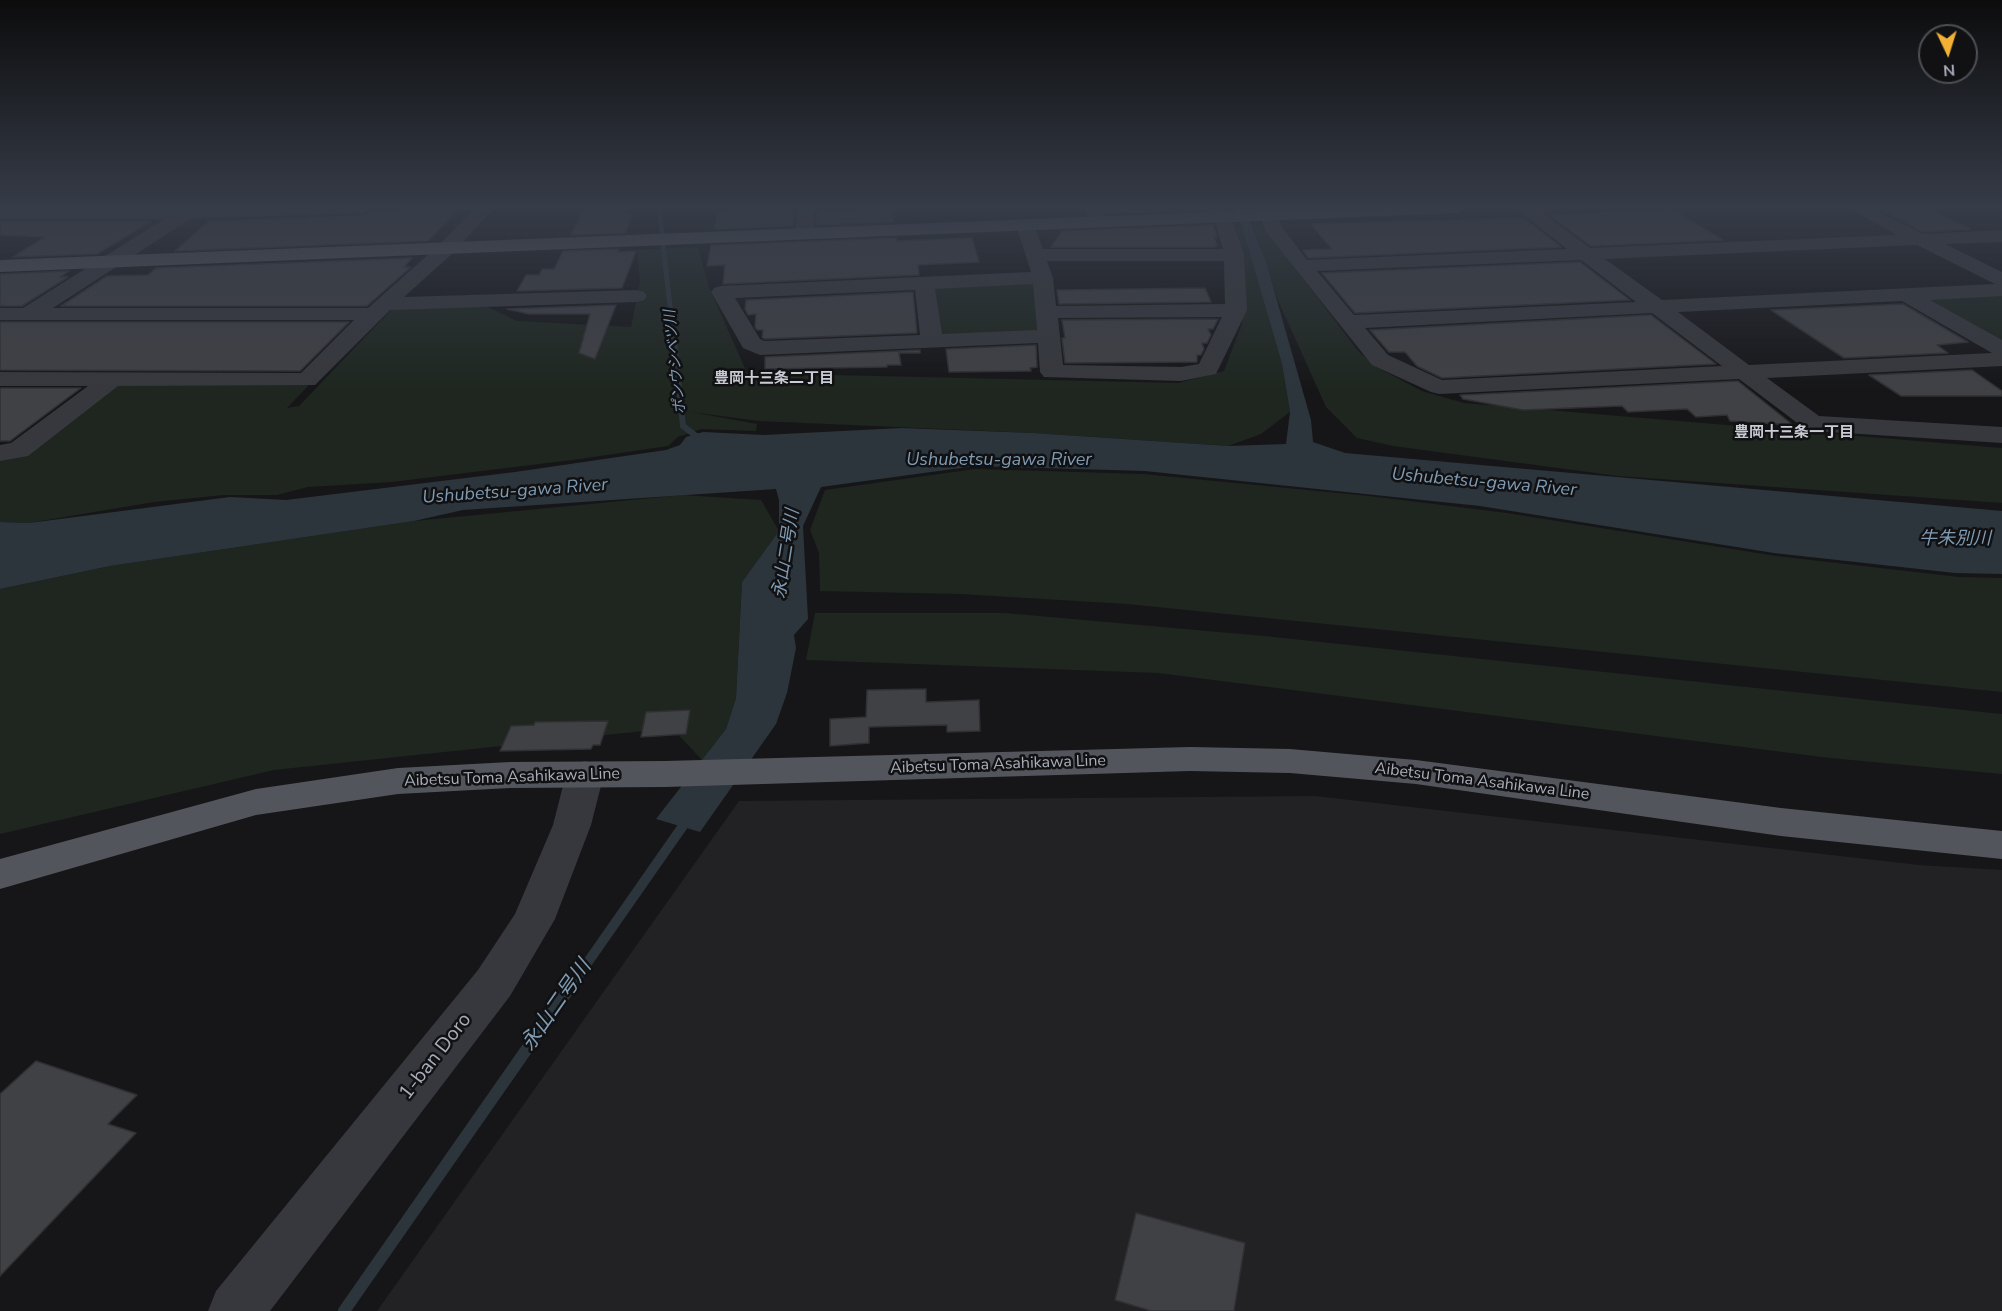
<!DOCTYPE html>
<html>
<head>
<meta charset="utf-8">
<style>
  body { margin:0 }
  #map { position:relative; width:2002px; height:1311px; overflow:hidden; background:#161618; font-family:"Nunito Sans",sans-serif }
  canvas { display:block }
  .north { position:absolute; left:1918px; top:24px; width:60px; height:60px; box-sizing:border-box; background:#111113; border:2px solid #4d4f55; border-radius:50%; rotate:176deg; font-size:16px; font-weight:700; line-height:24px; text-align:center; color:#a8adb8 }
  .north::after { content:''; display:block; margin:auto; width:21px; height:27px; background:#f2b134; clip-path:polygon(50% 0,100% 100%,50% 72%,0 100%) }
</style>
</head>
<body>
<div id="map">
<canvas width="2002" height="1311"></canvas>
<div class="north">N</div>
</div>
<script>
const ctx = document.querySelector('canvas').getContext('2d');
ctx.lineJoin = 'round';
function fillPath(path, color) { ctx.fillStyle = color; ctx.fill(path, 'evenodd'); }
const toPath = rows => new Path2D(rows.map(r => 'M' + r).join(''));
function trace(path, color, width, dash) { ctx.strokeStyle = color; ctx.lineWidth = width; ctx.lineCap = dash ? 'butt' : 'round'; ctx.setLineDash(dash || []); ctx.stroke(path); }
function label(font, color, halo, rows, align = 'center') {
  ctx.font = font + ' "Nunito Sans","Noto Sans JP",sans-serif'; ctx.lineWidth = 5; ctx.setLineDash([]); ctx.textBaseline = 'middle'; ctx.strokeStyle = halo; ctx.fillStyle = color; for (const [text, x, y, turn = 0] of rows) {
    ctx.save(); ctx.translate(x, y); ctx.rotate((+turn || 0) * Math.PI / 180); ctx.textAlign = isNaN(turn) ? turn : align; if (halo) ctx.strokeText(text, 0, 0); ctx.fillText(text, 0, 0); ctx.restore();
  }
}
fillPath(toPath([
  [1315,796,1919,865,2002,870,2002,1311,377,1311,739,801]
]), '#222225');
fillPath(toPath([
  [1236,227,1242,227,1282,364,1290,412,1261,434,1228,446,1033,433,759,421,691,412,757,424,756,431,701,429,678,437,668,446,580,459,392,482,308,487,277,495,224,495,154,502,29,523,0,522,0,459,112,380,307,380,308,386,287,408,299,406,392,309,486,306,517,321,631,327,640,283,637,250,698,247,708,285,747,373,1178,383,1224,371,1242,324,1243,277],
  [1254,227,1263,227,1359,352,1378,368,1422,391,1464,403,2002,448,2002,503,1618,476,1393,446,1357,438,1326,407,1277,298],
  [1034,282,1037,331,939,336,932,287],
  [2002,295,2002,342,1922,299],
  [975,469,1143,474,1369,496,1507,513,1776,556,1959,577,2002,578,2002,692,1127,604,960,594,820,591,819,553,810,530,825,490],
  [683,495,761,500,779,531,742,582,736,698,726,729,702,760,672,728,274,770,0,834,0,589,110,566,414,521],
  [815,613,1005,613,1264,636,2002,714,2002,774,1830,758,1158,673,806,660]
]), '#1e261f');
fillPath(toPath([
  [1234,208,1245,208,1266,262,1311,420,1313,442,1345,453,2002,511,2002,574,1955,573,1774,553,1480,506,1145,471,975,466,821,487,803,526,808,619,794,635,796,648,787,693,776,724,700,832,656,819,726,729,736,698,742,582,779,531,779,500,776,489,463,510,414,521,110,566,0,589,0,522,29,523,230,497,286,500,515,472,666,450,680,445,686,437,703,432,764,435,901,428,1033,433,1228,446,1286,444,1290,412,1282,364,1242,227]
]), '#2c353c');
trace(toPath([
  [659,208,674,342]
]), '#2c353c', 5);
trace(toPath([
  [674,341,683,426,696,436,704,436]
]), '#2c353c', 6);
trace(toPath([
  [574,982,687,820]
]), '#2c353c', 10);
trace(toPath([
  [344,1311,575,980]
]), '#2c353c', 12);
const building = toPath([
  [459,208,428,241,175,251,209,221,308,218,364,215,371,212,459,208],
  [584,208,629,208,627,214,633,214,625,233,571,235,584,208],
  [791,208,791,213,794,213,793,226,714,229,718,211,791,208],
  [1105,208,1205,208,1205,210,1106,214,1105,208],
  [1878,208,1927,208,1970,229,1923,232,1878,208],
  [892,209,894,222,816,225,817,212,892,209],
  [1673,210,1723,240,1591,246,1549,215,1673,210],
  [1524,218,1561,247,1308,258,1303,250,1332,249,1311,224,1524,218],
  [0,221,151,221,97,254,13,257,45,237,0,235,0,221],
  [1213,225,1217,237,1214,237,1217,246,1215,247,1051,247,1062,231,1213,225],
  [896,238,896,241,972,238,979,262,918,265,919,275,723,284,725,265,707,266,711,245,896,238],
  [619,249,618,252,636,251,622,288,517,291,526,275,539,275,542,269,554,269,563,251,619,249],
  [412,258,404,267,411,267,367,306,61,306,107,276,148,275,156,268,412,258],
  [1580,262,1630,300,1355,313,1322,273,1580,262],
  [69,271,60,277,68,277,22,306,0,306,0,274,69,271],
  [1205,288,1211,302,1059,304,1057,290,1205,288],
  [913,292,917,333,764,339,762,337,763,330,757,330,755,327,756,314,748,315,745,309,746,300,913,292],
  [1903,304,1968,342,1937,345,1948,353,1844,358,1771,310,1903,304],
  [616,305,595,359,579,353,590,314,529,314,507,309,616,305],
  [1651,315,1716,364,1442,378,1417,366,1405,352,1389,352,1370,330,1651,315],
  [1218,319,1213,329,1208,329,1211,335,1207,343,1202,343,1204,349,1201,355,1197,355,1197,362,1065,363,1062,338,1065,338,1062,320,1218,319],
  [0,322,349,322,300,371,0,370,0,322],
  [1036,345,1037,367,1030,368,1031,371,949,372,946,349,1036,345],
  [920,350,920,353,899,353,901,365,887,365,887,367,765,369,765,357,920,350],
  [1972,370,2002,391,2002,396,1901,396,1869,375,1972,370],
  [1738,381,1793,425,1730,421,1727,415,1696,417,1687,409,1628,412,1622,406,1523,410,1463,399,1460,395,1738,381],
  [0,388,81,388,10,441,0,441,0,388],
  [926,689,926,702,979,700,980,731,947,732,947,725,869,727,869,743,830,746,830,719,866,717,867,690,926,689],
  [690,710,686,734,641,737,646,712,690,710],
  [608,721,600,745,593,745,591,749,500,751,511,726,534,725,535,722,608,721],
  [36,1061,137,1095,108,1124,136,1133,0,1276,0,1094,36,1061],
  [1136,1213,1245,1243,1234,1311,1151,1311,1115,1300,1136,1213]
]);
fillPath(building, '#404145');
trace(building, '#303034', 1.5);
fillPath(toPath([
  [373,208,364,213,190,219,53,308,368,308,440,244,475,208,494,208,454,252,404,297,637,290,644,292,647,296,644,300,637,302,390,310,315,385,118,386,28,456,0,461,0,445,11,443,88,386,0,386,0,372,301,373,354,320,0,320,0,308,23,308,164,219,0,219,0,209,373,208],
  [797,208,815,208,813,234,811,238,797,238,795,234,797,208],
  [1085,208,1103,208,1105,222,1102,226,1090,226,1085,208],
  [1207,208,1225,208,1234,225,1244,255,1247,310,1216,374,1181,381,1044,377,1040,372,1038,343,760,355,743,348,711,292,714,288,721,286,1031,272,1016,225,1025,220,1034,225,1043,249,1223,249,1216,225,1207,208],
  [1047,261,1224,261,1225,304,1056,306,1053,278,1047,261],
  [1033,284,1037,330,942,334,935,289,1033,284],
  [915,290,920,335,764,341,760,339,735,298,915,290],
  [1222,317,1199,364,1181,367,1063,365,1058,318,1222,317],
  [1257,208,1275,208,1282,227,1307,260,1567,249,1515,208,1536,208,1590,248,1897,235,1848,208,1872,208,1923,234,2002,230,2002,242,1945,244,2002,272,2002,296,1930,300,2002,340,2002,366,1767,378,1819,416,2002,427,2002,443,1813,431,1804,428,1739,379,1439,394,1431,392,1372,365,1266,232,1257,208],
  [1917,245,1995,284,1662,300,1605,259,1917,245],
  [1581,260,1636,302,1354,315,1317,271,1581,260],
  [1902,301,1992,353,1749,365,1678,312,1902,301],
  [1652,313,1722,366,1442,380,1388,355,1365,328,1652,313],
  [585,761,598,765,604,774,591,825,555,919,510,996,270,1311,208,1311,216,1291,478,970,515,914,553,825,566,774,572,765,585,761]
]), '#37383d');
fillPath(toPath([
  [1310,208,1465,208,1456,213,0,272,0,260,1310,208],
  [1190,747,1290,749,1416,760,1781,808,2002,831,2002,859,1781,836,1416,784,1290,773,1190,771,665,787,510,788,398,794,256,815,0,889,0,859,256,789,398,768,510,762,665,761,1190,747]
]), '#53555c');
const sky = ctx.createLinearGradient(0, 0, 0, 392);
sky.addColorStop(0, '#0c0c0d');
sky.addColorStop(0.53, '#363c48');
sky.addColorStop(1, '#363c4800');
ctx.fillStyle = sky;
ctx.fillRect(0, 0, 2002, 392);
label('italic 15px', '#7f9bb3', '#111113', [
  ["ポンウシベツ川",676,362,-96]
]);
label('bold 15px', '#c9ccd4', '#111113', [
  ["豊岡十三条二丁目",774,379],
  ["豊岡十三条一丁目",1794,433]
]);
label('16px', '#a8adb8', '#111113', [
  ["Aibetsu Toma Asahikawa Line",998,765,-2],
  ["Aibetsu Toma Asahikawa Line",512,778,-2],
  ["Aibetsu Toma Asahikawa Line",1482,782,7]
]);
label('italic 18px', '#7f9bb3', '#111113', [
  ["Ushubetsu-gawa River",999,461],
  ["Ushubetsu-gawa River",1484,483,5],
  ["Ushubetsu-gawa River",515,492,-4],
  ["牛朱別川",1955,540],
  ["永山二号川",787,554,-81]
]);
label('20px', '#a8adb8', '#111113', [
  ["1-ban Doro",436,1057,-52]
]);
label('italic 21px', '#7f9bb3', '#111113', [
  ["永山二号川",557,1006,-55]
]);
</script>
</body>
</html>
